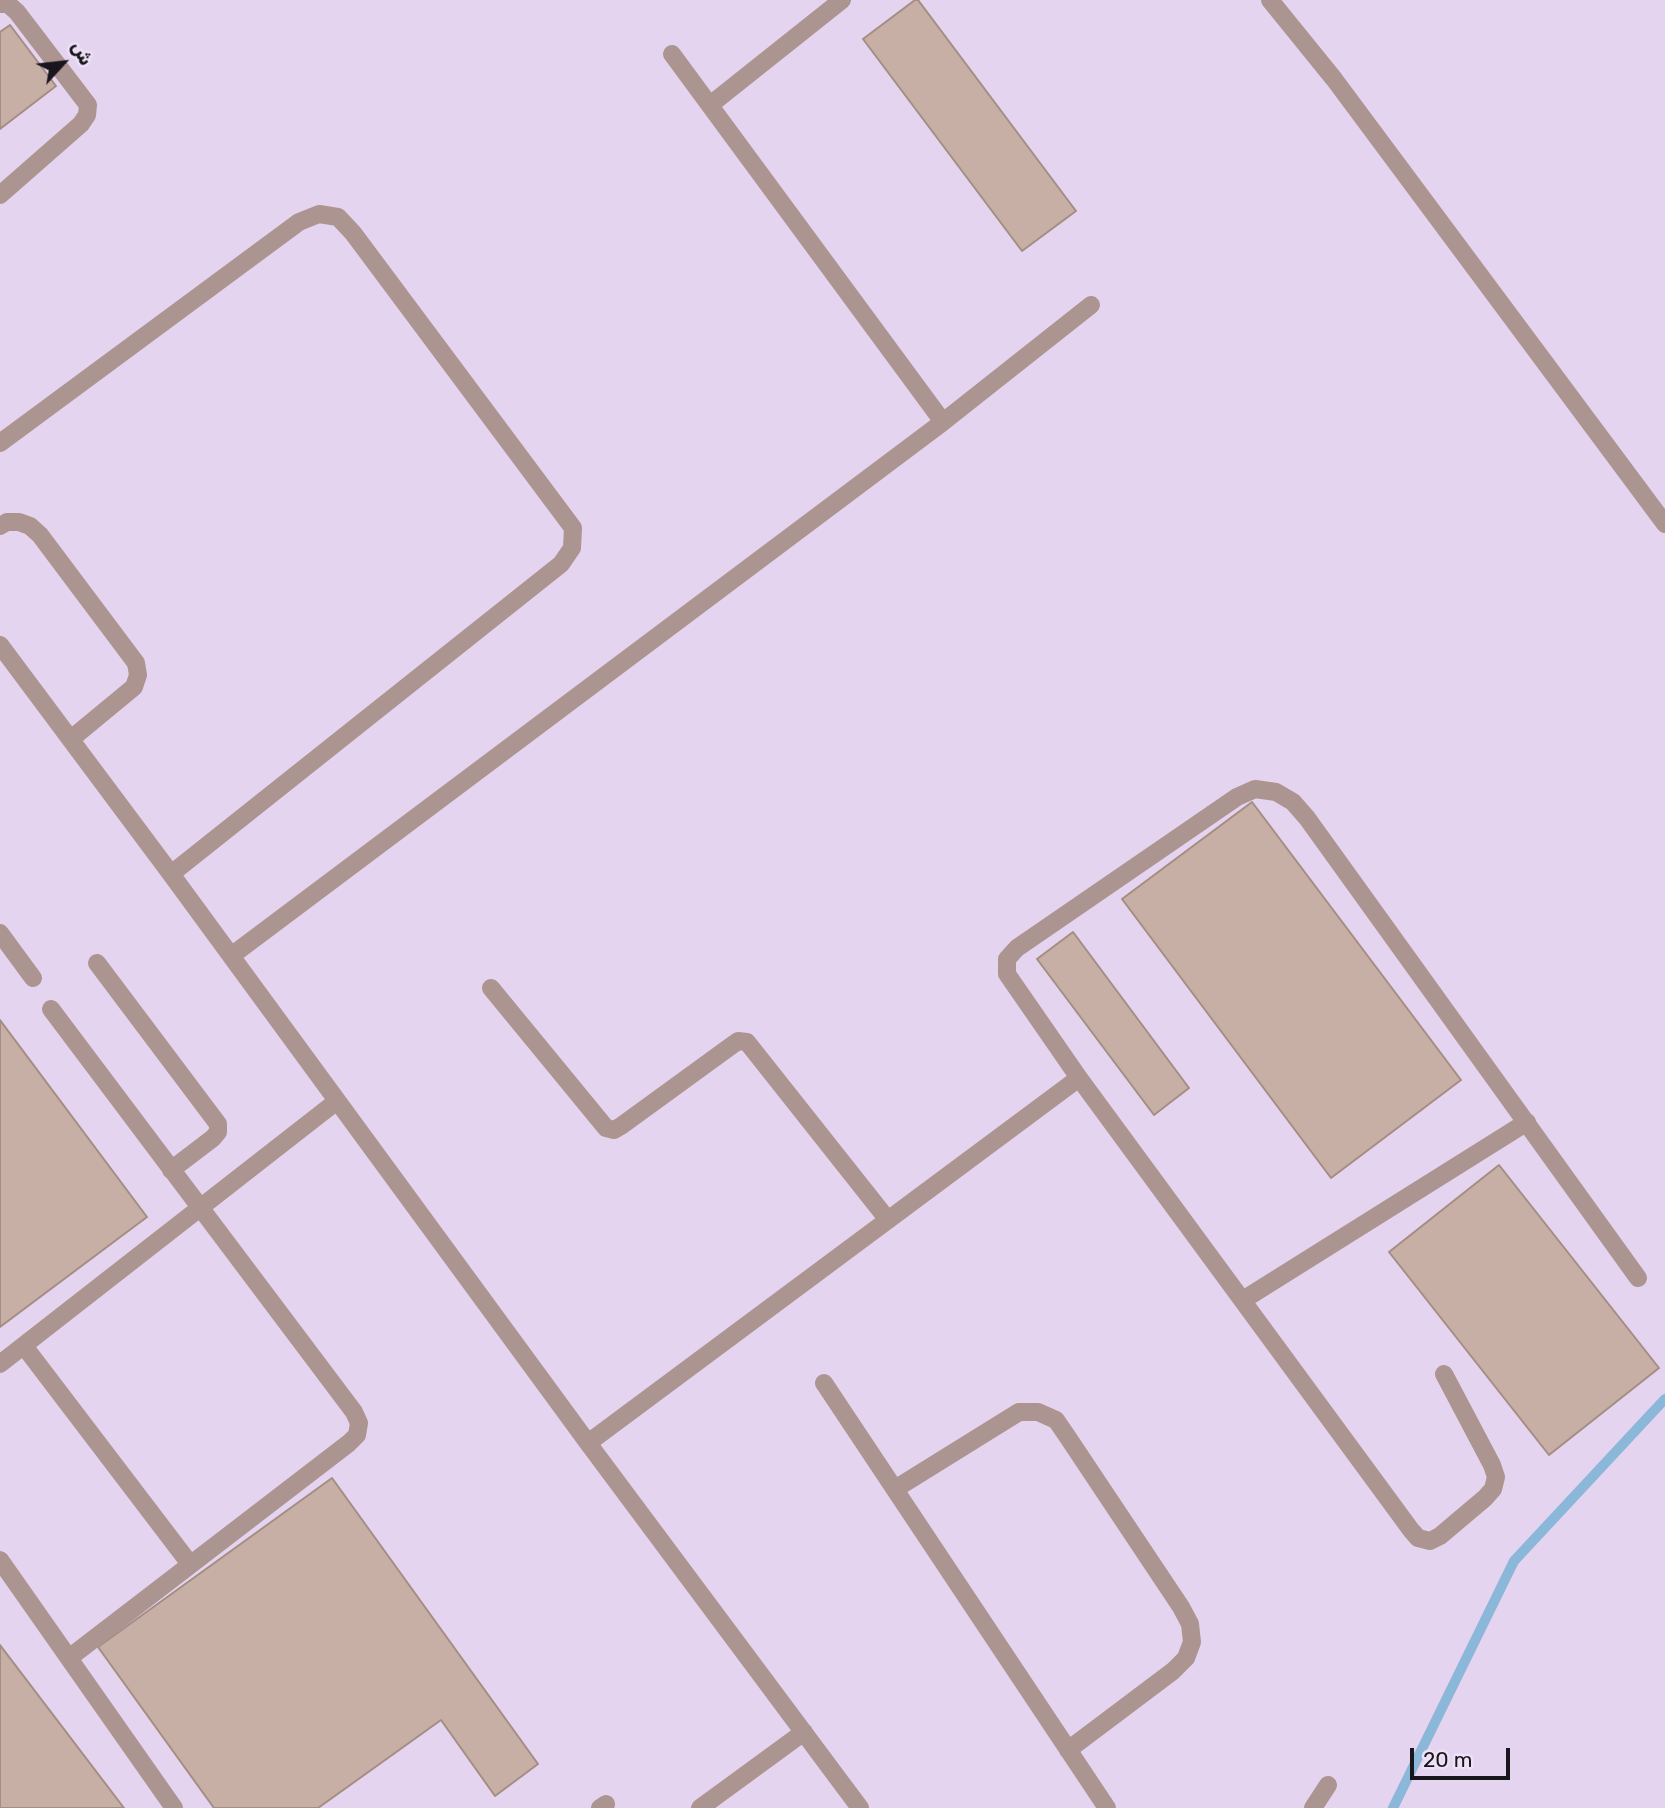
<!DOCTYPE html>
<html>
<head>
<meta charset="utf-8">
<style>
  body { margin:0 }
  #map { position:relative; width:1665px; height:1808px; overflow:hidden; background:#eee1f6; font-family:Rubik,Vazirmatn,sans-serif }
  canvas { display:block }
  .north { position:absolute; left:28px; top:28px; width:70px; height:70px; -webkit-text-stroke:5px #eee1f6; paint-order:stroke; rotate:63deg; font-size:19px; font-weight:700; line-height:28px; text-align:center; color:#19151c }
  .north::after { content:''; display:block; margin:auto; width:24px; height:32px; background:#19151c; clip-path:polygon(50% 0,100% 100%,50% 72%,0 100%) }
  .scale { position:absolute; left:1410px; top:1748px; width:100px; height:32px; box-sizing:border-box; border:4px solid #19151c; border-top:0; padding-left:9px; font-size:21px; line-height:24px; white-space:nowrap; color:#19151c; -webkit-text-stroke:5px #eee1f6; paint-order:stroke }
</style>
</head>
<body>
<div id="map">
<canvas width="1665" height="1808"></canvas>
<div class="north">ش</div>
<div class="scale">20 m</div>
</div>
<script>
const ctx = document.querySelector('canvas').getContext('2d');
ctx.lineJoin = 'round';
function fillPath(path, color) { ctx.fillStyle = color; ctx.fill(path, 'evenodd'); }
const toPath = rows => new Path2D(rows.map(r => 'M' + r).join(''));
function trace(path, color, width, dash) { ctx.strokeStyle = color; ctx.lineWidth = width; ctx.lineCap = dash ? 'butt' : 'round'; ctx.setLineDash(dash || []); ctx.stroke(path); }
fillPath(toPath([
  [0,0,1665,0,1665,1808,0,1808]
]), '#e5d4f0');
trace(toPath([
  [1393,1808,1514,1561,1665,1399]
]), '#8bb7d8', 10);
const building = toPath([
  [915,0,918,0,1076,211,1022,251,863,39,915,0],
  [10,25,56,86,0,129,0,32,10,25],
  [1252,802,1461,1080,1331,1178,1122,899,1252,802],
  [1073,932,1189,1088,1154,1115,1037,959,1073,932],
  [0,1020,147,1217,0,1327,0,1020],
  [1499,1165,1659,1368,1549,1455,1389,1252,1499,1165],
  [332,1478,538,1764,495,1796,441,1720,318,1808,214,1808,98,1647,332,1478],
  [0,1645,124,1808,0,1808,0,1645]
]);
fillPath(building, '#c8afa6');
trace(building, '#a48d83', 2);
trace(toPath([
  [1270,0,1334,79,1665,524],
  [0,4,8,4,17,12,88,105,87,115,81,124,0,195],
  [672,54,943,422],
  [710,105,842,0],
  [0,443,299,222,319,214,338,217,353,233,573,528,572,548,561,564,171,874],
  [0,526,7,522,19,522,30,526,40,535,136,663,138,675,134,687,71,739],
  [0,645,171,874,588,1443,860,1808],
  [0,933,33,978],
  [231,956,943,422,1091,305],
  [97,963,218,1124,218,1132,213,1138,171,1170],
  [491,988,606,1128,614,1130,621,1126,731,1046,738,1041,747,1042,888,1220],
  [51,1009,354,1412,359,1423,357,1435,349,1443,69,1658],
  [1243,1300,1527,1122],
  [24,1346,190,1564],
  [0,1364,337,1101],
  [1444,1374,1492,1465,1496,1477,1493,1489,1485,1498,1440,1536,1430,1541,1418,1538,1411,1530,1079,1078,1007,974,1007,959,1017,948,1237,797,1255,789,1276,792,1293,802,1307,818,1638,1278],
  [824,1383,1107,1808],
  [588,1443,1079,1078],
  [895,1489,1019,1412,1038,1412,1056,1420,1067,1436,1181,1607,1190,1624,1192,1642,1186,1658,1173,1671,1068,1750],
  [0,1560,174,1808],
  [600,1808,606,1804],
  [700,1808,804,1732],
  [1313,1808,1328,1785]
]), '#ac9490', 18);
</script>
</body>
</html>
